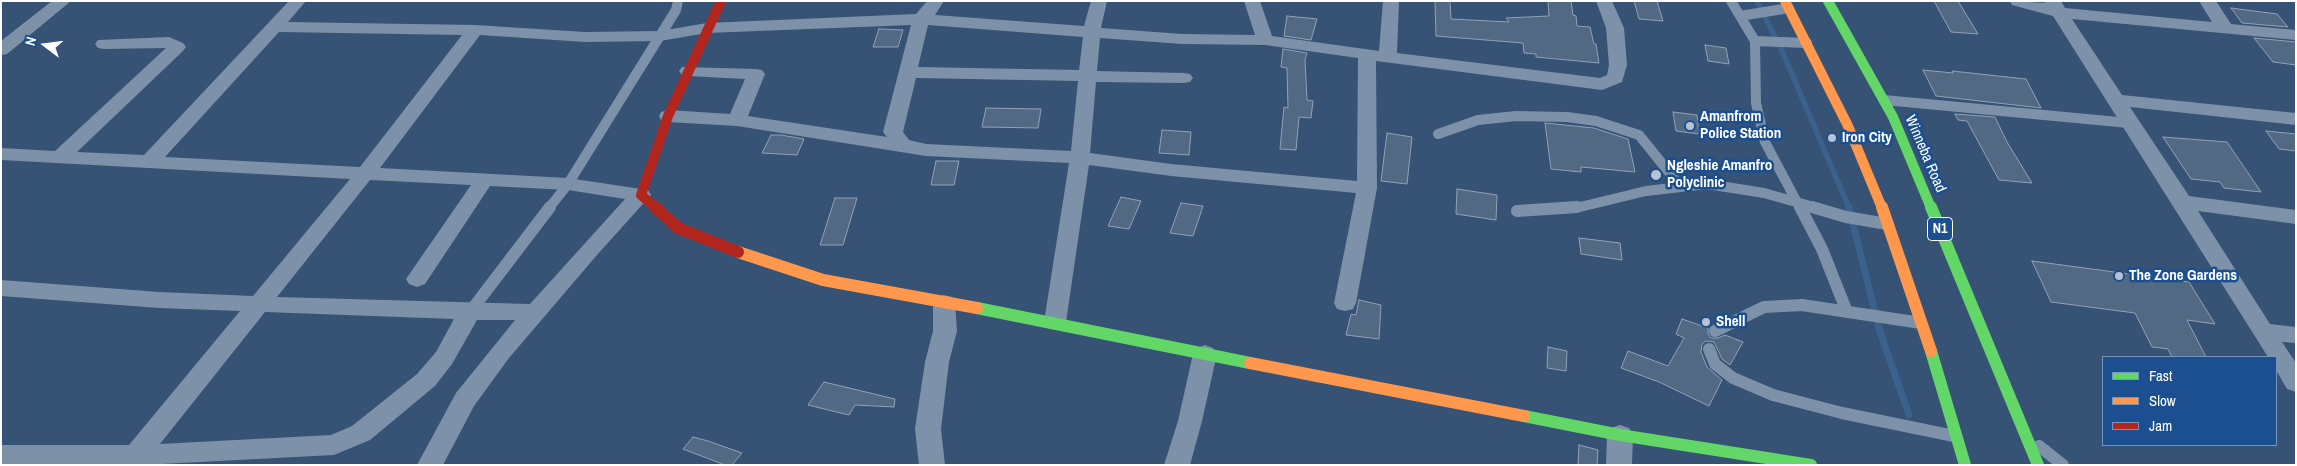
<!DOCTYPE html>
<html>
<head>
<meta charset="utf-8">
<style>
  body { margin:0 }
  #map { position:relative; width:2297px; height:466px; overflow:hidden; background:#365274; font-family:"Archivo Narrow",sans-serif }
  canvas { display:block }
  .frame { position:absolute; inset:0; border:2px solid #fff; pointer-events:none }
  .legend { position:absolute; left:2102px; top:356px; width:175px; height:90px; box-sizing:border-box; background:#1b4f8f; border:1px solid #7695bc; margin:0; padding:6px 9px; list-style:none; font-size:15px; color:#fff }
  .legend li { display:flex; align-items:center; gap:10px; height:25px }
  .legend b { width:25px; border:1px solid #7695bc }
  .north { position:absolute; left:20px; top:20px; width:50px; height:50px; -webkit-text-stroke:4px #1b4f8f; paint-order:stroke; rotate:285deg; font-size:14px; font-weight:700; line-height:20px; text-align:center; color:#fff }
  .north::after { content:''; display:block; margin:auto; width:18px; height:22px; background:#fff; clip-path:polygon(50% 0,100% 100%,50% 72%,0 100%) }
</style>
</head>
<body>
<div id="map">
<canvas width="2297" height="466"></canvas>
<div class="frame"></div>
<ul class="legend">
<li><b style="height:6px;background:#63d668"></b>Fast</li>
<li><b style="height:6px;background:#ff974d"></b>Slow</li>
<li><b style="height:6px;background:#b3261e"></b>Jam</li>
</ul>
<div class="north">N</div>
</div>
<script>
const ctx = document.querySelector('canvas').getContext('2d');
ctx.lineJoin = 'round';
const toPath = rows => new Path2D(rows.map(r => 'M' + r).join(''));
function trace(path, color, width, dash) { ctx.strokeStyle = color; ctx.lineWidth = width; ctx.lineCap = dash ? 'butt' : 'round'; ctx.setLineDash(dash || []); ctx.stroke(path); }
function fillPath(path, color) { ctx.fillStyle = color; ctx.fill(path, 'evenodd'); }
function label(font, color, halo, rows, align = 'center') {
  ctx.font = font + ' "Archivo Narrow",sans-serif'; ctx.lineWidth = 5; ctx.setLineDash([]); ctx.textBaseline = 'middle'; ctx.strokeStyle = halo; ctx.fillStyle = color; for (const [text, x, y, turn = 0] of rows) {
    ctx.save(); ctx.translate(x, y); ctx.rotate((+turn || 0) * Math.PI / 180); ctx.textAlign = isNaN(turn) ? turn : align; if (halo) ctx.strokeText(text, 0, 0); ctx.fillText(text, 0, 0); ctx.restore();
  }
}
trace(toPath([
  [1757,1,1783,53,1849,208]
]), '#3b618d', 5.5);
trace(toPath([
  [1849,207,1879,329,1909,415]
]), '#3b618d', 7);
const building = toPath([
  [1435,1,1450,1,1451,19,1509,22,1506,18,1549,16,1548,1,1571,1,1573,15,1576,16,1577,26,1590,27,1594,44,1596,44,1599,63,1536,57,1536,54,1524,53,1523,43,1436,36,1435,1],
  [1634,1,1657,1,1663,21,1639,19,1634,1],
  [1934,1,1958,1,1978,34,1951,32,1934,1],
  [2231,8,2277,14,2288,27,2242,23,2231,8],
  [1287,16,1317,19,1311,40,1284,36,1287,16],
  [879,29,903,30,898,47,873,47,879,29],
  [2254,38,2296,42,2296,65,2273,62,2254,38],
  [1705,45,1726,48,1729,64,1708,61,1705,45],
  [1283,49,1307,53,1305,60,1307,100,1313,101,1311,118,1299,117,1296,150,1280,149,1284,107,1288,108,1287,68,1281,67,1283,49],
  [1923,70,1953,73,1952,71,2026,79,2041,108,1936,96,1923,70],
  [986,108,1041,109,1038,128,982,127,986,108],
  [1673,112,1697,115,1699,134,1676,131,1673,112],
  [1955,114,1995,117,2007,142,2032,183,1999,180,1967,121,1958,120,1955,114],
  [1545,123,1594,128,1628,139,1635,172,1581,167,1581,172,1551,169,1545,123],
  [1162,130,1191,132,1189,155,1159,153,1162,130],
  [2266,131,2296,134,2296,151,2279,149,2266,131],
  [1387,133,1412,137,1407,184,1381,181,1387,133],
  [771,135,781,135,804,139,797,155,762,153,771,135],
  [2163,137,2227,142,2261,192,2224,188,2220,182,2191,179,2163,137],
  [936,161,959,161,954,185,931,185,936,161],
  [1457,189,1497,195,1496,220,1456,214,1457,189],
  [1121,197,1141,201,1129,229,1108,226,1121,197],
  [835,198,857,198,843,245,820,245,835,198],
  [1181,203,1203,206,1193,236,1170,233,1181,203],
  [1579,238,1620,243,1622,260,1581,254,1579,238],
  [2032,261,2189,282,2215,324,2187,320,2206,357,2172,357,2168,349,2152,347,2135,313,2051,302,2032,261],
  [1359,300,1381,305,1379,339,1346,335,1351,314,1356,315,1359,300],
  [1682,319,1708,328,1708,334,1711,338,1718,338,1725,335,1743,342,1730,365,1722,359,1714,342,1706,341,1702,344,1701,352,1707,367,1722,380,1709,406,1659,382,1621,368,1628,351,1668,366,1684,338,1676,334,1682,319],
  [1548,347,1567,351,1566,371,1547,368,1548,347],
  [824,382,895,399,894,407,855,405,849,415,808,405,824,382],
  [693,437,708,441,742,453,732,465,725,465,683,449,693,437],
  [1579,445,1598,450,1597,465,1578,465,1579,445]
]);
fillPath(building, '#526984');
trace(building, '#92a2b6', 1);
trace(toPath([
  [1731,1,1755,41,1756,103,1765,142,1800,208],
  [1740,16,1789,8],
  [1755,41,1807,43],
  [1884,100,2129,123],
  [1438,134,1478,120,1516,116,1567,117,1596,121,1639,135,1681,187],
  [549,208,568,184,676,10,678,1],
  [1557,208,1580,207,1646,191,1707,184,1764,193,1817,208]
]), '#7d92a8', 10);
trace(toPath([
  [1800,207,1822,249,1847,312],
  [1812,207,1846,217,1887,224],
  [1517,211,1577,207],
  [470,312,550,207],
  [1715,331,1764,307,1802,305,1921,323],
  [1709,349,1715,364,1733,378,1773,395,1842,413,1954,436],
  [2039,446,2063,465]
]), '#7d92a8', 12);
fillPath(toPath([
  [52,1,71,1,7,54,1,55,1,41,52,1],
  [289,1,306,1,288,22,475,25,585,32,660,31,707,23,916,14,927,1,944,1,935,15,1084,26,1091,1,1107,1,1101,28,1182,34,1255,35,1244,1,1260,1,1272,36,1379,51,1383,1,1399,1,1397,53,1600,78,1607,75,1609,65,1606,28,1596,1,1612,1,1624,28,1627,65,1622,82,1602,90,1376,61,1377,188,1356,303,1353,309,1345,311,1337,309,1334,303,1356,193,1171,176,1089,165,1066,322,1063,328,1055,330,1047,328,1044,322,1069,163,926,156,737,126,668,122,661,120,659,116,661,112,668,110,730,114,745,79,688,76,682,75,679,71,682,67,756,69,762,70,765,74,748,116,887,137,883,132,911,25,707,33,660,41,585,42,480,35,380,168,568,178,641,189,648,190,651,195,597,255,509,358,474,406,443,465,417,465,456,393,515,320,477,320,452,364,435,386,370,440,334,455,143,465,1,465,1,445,129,445,240,311,159,308,1,296,1,280,159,292,253,296,350,179,1,160,1,148,55,151,166,48,104,49,98,48,95,44,98,40,169,37,183,43,186,47,183,51,77,152,144,155,289,1],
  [928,25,1083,37,1079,70,918,67,928,25],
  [279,32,462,35,360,167,165,157,279,32],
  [1100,38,1182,44,1265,45,1358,58,1357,181,1171,164,1090,153,1096,82,1184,83,1190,82,1193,78,1190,74,1184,73,1097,71,1100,38],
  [916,78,1078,81,1071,151,926,144,909,140,903,132,916,78],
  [370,180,471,185,406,279,409,284,417,287,425,284,490,186,568,190,625,199,530,304,277,297,370,180],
  [265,312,454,319,436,352,417,374,352,426,331,435,160,444,265,312],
  [2010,1,2045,3,2044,1,2061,1,2065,8,2212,22,2199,1,2216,1,2231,24,2296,30,2296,40,2072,19,2122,95,2296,113,2296,125,2130,107,2189,196,2296,210,2296,224,2198,211,2270,324,2296,327,2296,343,2282,342,2296,363,2296,392,2287,389,2276,370,2276,357,2268,357,2053,16,2012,5,2010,1],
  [944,295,952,297,955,303,957,331,949,362,941,429,945,465,919,465,915,429,925,362,933,331,933,303,936,297,944,295],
  [1205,345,1213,348,1217,354,1202,421,1190,465,1164,465,1178,421,1193,354,1197,348,1205,345],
  [1620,425,1629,428,1633,435,1632,465,1606,465,1607,435,1611,428,1620,425]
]), '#7d92a8');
trace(toPath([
  [1828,1,1893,117,1931,208]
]), '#63d668', 10);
trace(toPath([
  [1931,207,2038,465],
  [977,308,1250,363],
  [1931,351,1965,465],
  [1524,416,1620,435,1811,465]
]), '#63d668', 12);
trace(toPath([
  [1785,1,1848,126,1882,208]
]), '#ff974d', 10);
trace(toPath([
  [1882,207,1931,351],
  [738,252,823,280,977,308],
  [1250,363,1524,416]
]), '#ff974d', 12);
trace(toPath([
  [656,208,641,195,668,116,721,1]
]), '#b3261e', 10);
trace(toPath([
  [655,207,678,228,738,252]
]), '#b3261e', 12);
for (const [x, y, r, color] of [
  [1690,126,5,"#b9c2ce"],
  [1832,138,5,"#b9c2ce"],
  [1656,175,6,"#b9c2ce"],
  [2119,276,5,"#b9c2ce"],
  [1706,322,5,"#b9c2ce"]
]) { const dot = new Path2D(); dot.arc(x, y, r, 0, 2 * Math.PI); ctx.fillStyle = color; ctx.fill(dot); trace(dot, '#1b4f8f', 2); }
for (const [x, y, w] of [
  [1940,229,25]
]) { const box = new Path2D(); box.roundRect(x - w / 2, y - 11.5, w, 23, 4); ctx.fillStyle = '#1b4f8f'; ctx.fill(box); trace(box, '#fff', 1); }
label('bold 14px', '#fff', null, [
  ["N1",1940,229]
]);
label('bold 15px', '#fff', '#1b4f8f', [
  ["Amanfrom",1700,117],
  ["Police Station",1700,134],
  ["Iron City",1842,138],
  ["Ngleshie Amanfro",1667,166],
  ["Polyclinic",1667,183],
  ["The Zone Gardens",2129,276],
  ["Shell",1716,322]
], 'left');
label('15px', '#fff', '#1b4f8f', [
  ["Winneba Road",1925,154,67]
]);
</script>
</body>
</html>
